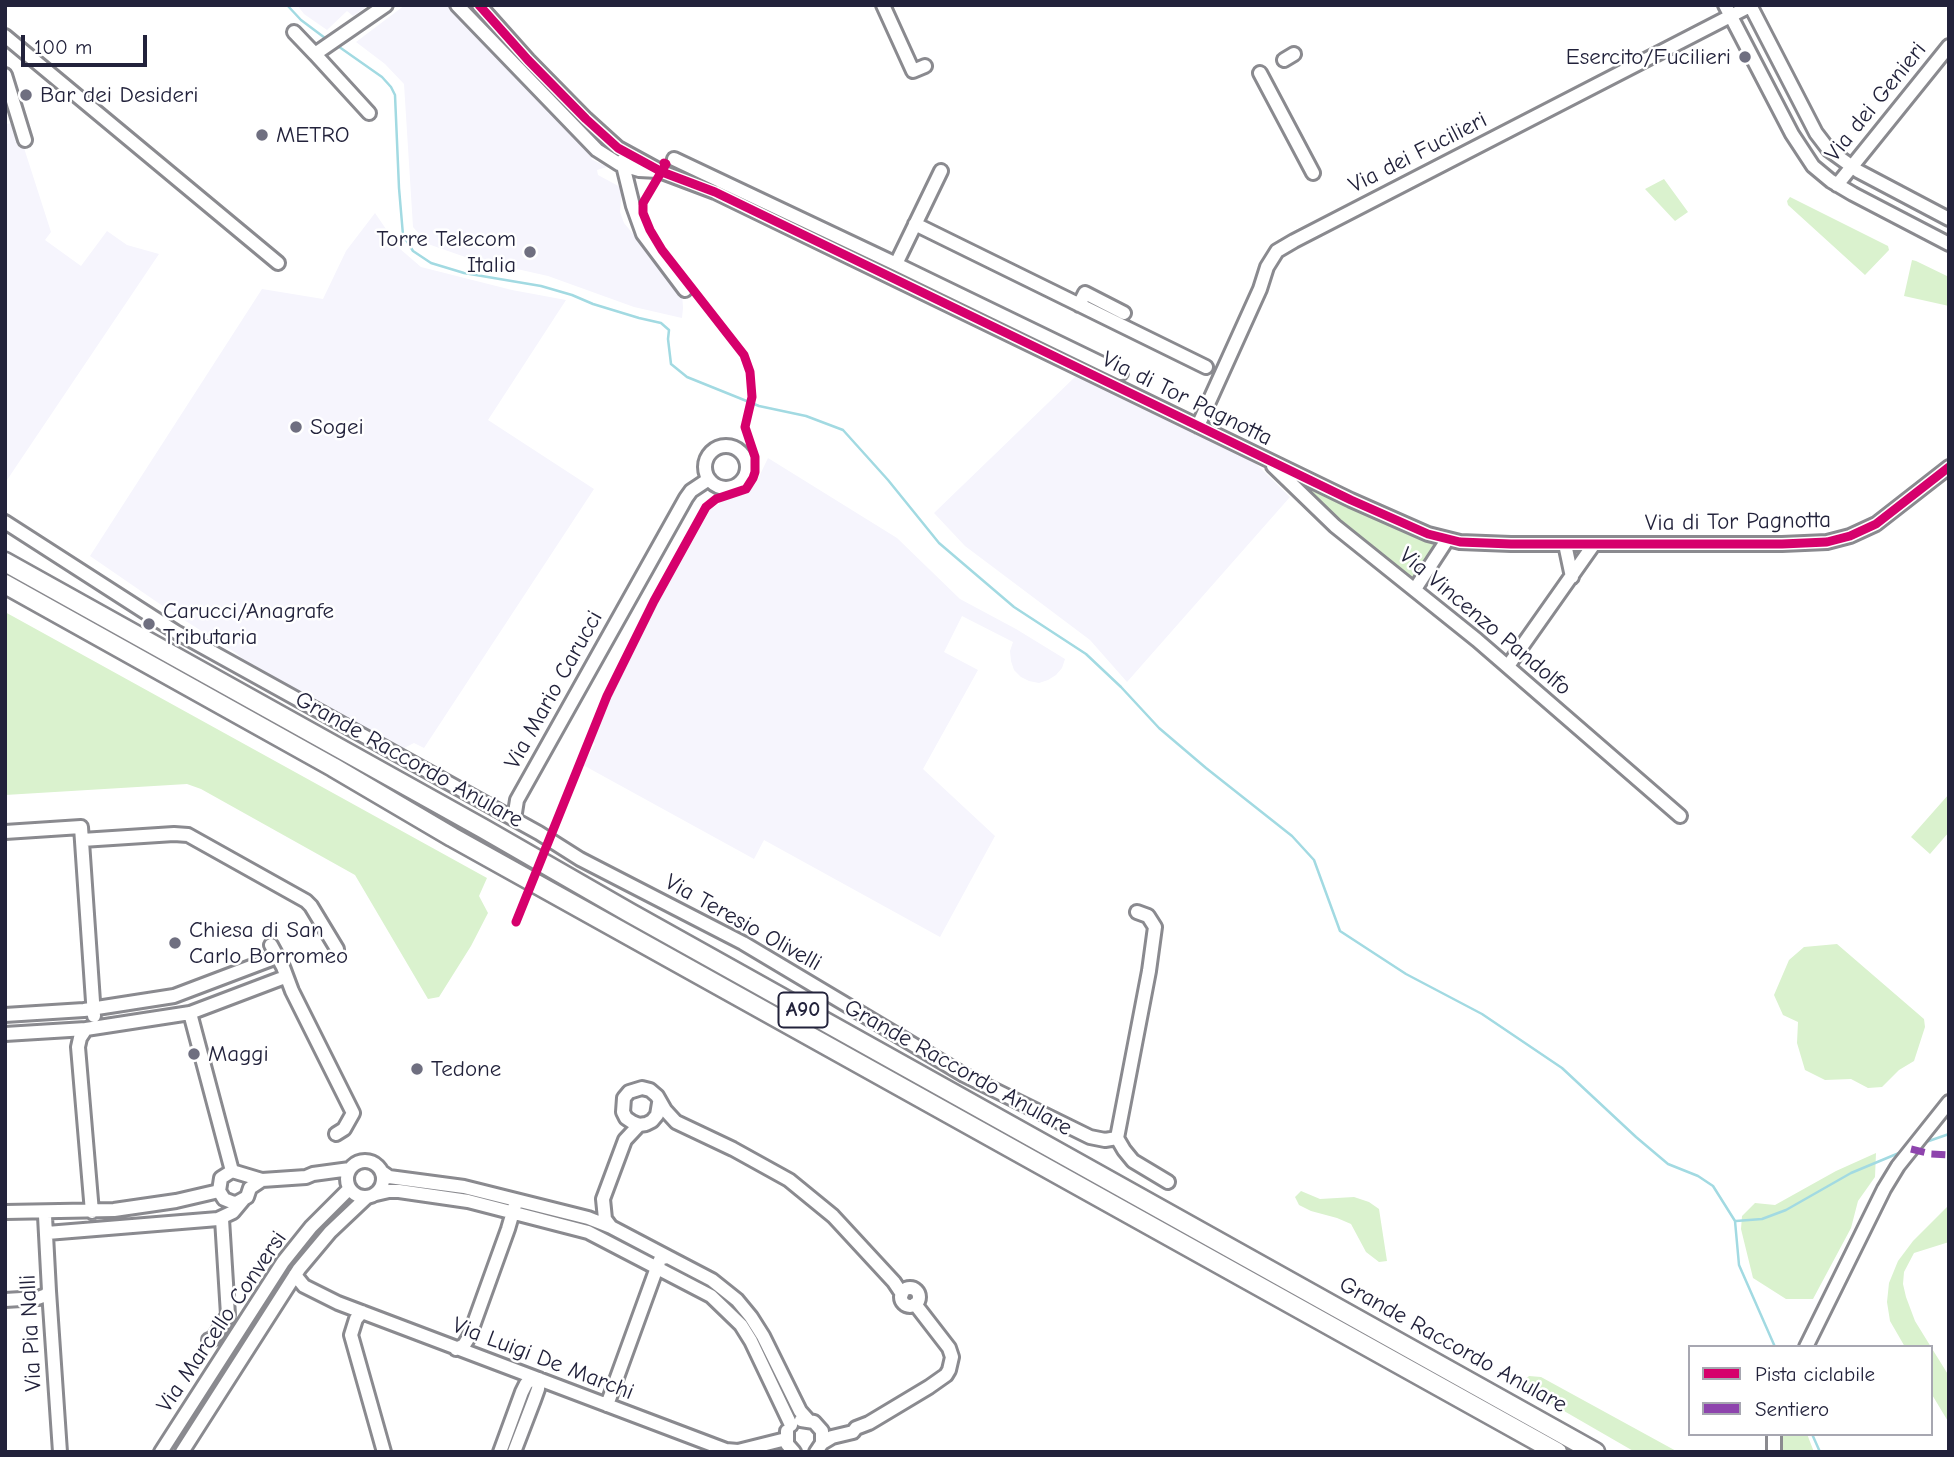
<!DOCTYPE html>
<html>
<head>
<meta charset="utf-8">
<style>
  body { margin:0 }
  #map { position:relative; width:1954px; height:1457px; overflow:hidden; background:#fff; font-family:"Comic Neue",sans-serif }
  canvas { display:block }
  .frame { position:absolute; inset:0; border:7px solid #22223b; pointer-events:none }
  .legend { position:absolute; left:1688px; top:1345px; width:245px; height:91px; box-sizing:border-box; background:#fff; border:2px solid #a7a7b1; margin:0; padding:9px 12px; list-style:none; font-size:21px; color:#22223b }
  .legend li { display:flex; align-items:center; gap:14px; height:35px }
  .legend b { width:35px; border:2px solid #a7a7b1 }
  .scale { position:absolute; left:21px; top:35px; width:126px; height:32px; box-sizing:border-box; border:4px solid #22223b; border-top:0; padding-left:9px; font-size:21px; line-height:24px; white-space:nowrap; color:#22223b; -webkit-text-stroke:5px #fff; paint-order:stroke }
</style>
</head>
<body>
<div id="map">
<canvas width="1954" height="1457"></canvas>
<div class="frame"></div>
<ul class="legend">
<li><b style="height:9px;background:#d6006c"></b>Pista ciclabile</li>
<li><b style="height:9px;background:#8e44ad"></b>Sentiero</li>
</ul>
<div class="scale">100 m</div>
</div>
<script>
const ctx = document.querySelector('canvas').getContext('2d');
ctx.lineJoin = 'round';
function fillPath(path, color) { ctx.fillStyle = color; ctx.fill(path, 'evenodd'); }
const toPath = rows => new Path2D(rows.map(r => 'M' + r).join(''));
function trace(path, color, width, dash) { ctx.strokeStyle = color; ctx.lineWidth = width; ctx.lineCap = dash ? 'butt' : 'round'; ctx.setLineDash(dash || []); ctx.stroke(path); }
function label(font, color, halo, rows, align = 'center') {
  ctx.font = font + ' "Comic Neue",sans-serif'; ctx.lineWidth = 5; ctx.setLineDash([]); ctx.textBaseline = 'middle'; ctx.strokeStyle = halo; ctx.fillStyle = color; for (const [text, x, y, turn = 0] of rows) {
    ctx.save(); ctx.translate(x, y); ctx.rotate((+turn || 0) * Math.PI / 180); ctx.textAlign = isNaN(turn) ? turn : align; if (halo) ctx.strokeText(text, 0, 0); ctx.fillText(text, 0, 0); ctx.restore();
  }
}
fillPath(toPath([
  [297,5,369,5,353,16,347,11,327,30,304,14],
  [405,5,452,5,593,155,591,159,607,167,597,170,598,175,622,188,620,212,624,223,682,293,683,308,682,318,634,307,548,276,468,258,428,244,413,227,404,84,385,64,356,42],
  [16,123,51,232,45,240,81,266,107,231,127,245,159,254,5,483,5,124],
  [375,213,399,248,421,267,512,290,566,300,488,420,594,489,424,748,414,743,402,749,243,659,236,653,170,611,90,556,262,289,323,299,346,251],
  [1076,376,1250,458,1290,497,1127,682,1090,640,965,546,934,513],
  [768,458,897,538,960,599,1016,629,1065,659,1062,668,1056,675,1048,680,1039,683,1029,681,1021,677,1014,670,1011,661,1010,651,1013,642,962,616,944,652,978,670,923,769,995,836,940,937,764,840,754,859,583,765,595,744,589,739,621,669,710,510,726,499,744,494,751,489,756,483]
]), '#f6f5fd');
fillPath(toPath([
  [1664,179,1688,212,1675,221,1645,189],
  [1790,197,1888,246,1889,250,1865,275,1788,205,1787,201],
  [1912,260,1916,261,1949,277,1949,306,1904,296],
  [1306,483,1401,529,1425,539,1433,544,1432,553,1415,577,1409,580,1317,500,1303,487],
  [5,612,487,878,479,896,488,913,471,946,439,997,428,999,355,875,201,789,187,784,5,795],
  [1949,794,1949,832,1930,854,1911,837],
  [1837,944,1924,1019,1925,1027,1914,1061,1899,1070,1882,1087,1868,1088,1851,1079,1825,1080,1805,1070,1797,1043,1798,1022,1783,1015,1774,995,1789,960,1804,947],
  [1876,1153,1875,1177,1858,1201,1851,1228,1813,1299,1786,1299,1753,1278,1741,1229,1742,1216,1755,1203,1775,1205,1836,1171],
  [1301,1191,1320,1199,1354,1197,1369,1202,1379,1209,1387,1261,1379,1262,1366,1252,1351,1224,1337,1218,1311,1211,1299,1205,1295,1197],
  [1949,1205,1949,1242,1914,1253,1904,1272,1903,1284,1906,1297,1915,1321,1931,1347,1905,1347,1890,1321,1887,1302,1889,1283,1898,1261,1913,1241],
  [1931,1347,1949,1376,1949,1423,1931,1393],
  [1529,1376,1541,1377,1678,1452,1635,1452,1519,1385],
  [1780,1434,1807,1434,1814,1452,1781,1452]
]), '#daf2ce');
trace(toPath([
  [287,5,301,20,329,41],
  [335,44,382,77,391,87,395,95,399,188,403,235,413,251,431,263,464,273,541,286,572,295,593,304,639,318,661,323,669,330,668,339,671,364,687,377,759,406,806,416,843,430,888,480,939,543,1014,607,1086,654,1121,687,1159,728,1206,768,1292,836,1314,860,1340,931,1406,974,1482,1014,1562,1068,1636,1137,1668,1164,1698,1176,1713,1186,1735,1221,1739,1265,1775,1347],
  [1923,1143,1949,1134],
  [1736,1221,1762,1219,1786,1210,1851,1173,1899,1153],
  [1812,1434,1820,1452]
]), '#a2dae2', 2.5);
const minor = toPath([
  [457,5,597,150,619,164,639,170,658,171],
  [479,5,528,60,586,119,618,148,662,172,715,192,1351,500,1428,534,1460,542,1511,544,1782,544,1827,542,1850,536,1876,524,1949,467],
  [883,5,913,71,925,66],
  [1725,5,1792,134,1813,166,1831,181,1853,194,1949,244],
  [1750,5,1816,133,1829,150,1858,171,1949,219],
  [294,32,315,54,386,5],
  [5,36,278,263],
  [315,54,369,113],
  [1284,60,1294,54],
  [1260,73,1313,173],
  [5,75,25,140],
  [674,159,896,264,941,171],
  [622,161,633,206,643,234,685,290],
  [1837,185,1949,46],
  [915,224,1206,367],
  [896,264,1121,373],
  [1079,305,1085,293,1124,313],
  [1198,426,1260,289,1267,267,1277,251,1294,241,1750,6],
  '705 467a21 21 0 1 1 42 0a21 21 0 1 1-42 0Z',
  [1273,466,1335,526,1477,640,1680,816],
  [5,522,176,632,539,833,580,859,743,943,964,1075,1090,1137,1105,1140,1117,1138,1124,1150,1133,1161,1168,1182],
  [1565,544,1572,577],
  [1415,589,1447,540],
  [1508,666,1594,544],
  [514,819,517,800,686,498,691,491,709,479],
  [5,832,81,827,94,1016],
  [82,840,174,834,188,835,306,901,311,906,337,949],
  [271,945,283,967,292,991,353,1113,344,1129,336,1134],
  [190,1013,232,1171],
  [5,1015,84,1010,174,996,277,957],
  [86,1029,80,1038,78,1047,92,1212],
  [5,1034,86,1029,190,1013,285,977],
  [659,1103,657,1115,652,1121,646,1124,639,1125,632,1122,626,1118,623,1112,624,1098,629,1092,642,1088,650,1090,657,1096,665,1110,676,1122,733,1149,789,1180,833,1216,894,1282,902,1294],
  [1117,1138,1149,971,1155,927,1148,916,1137,912],
  '347 1179a18 18 0 1 1 36 0a18 18 0 1 1-36 0Z',
  [382,1172,389,1177,464,1187,588,1218,611,1227,668,1257],
  [262,1180,250,1188,247,1197,238,1202,234,1203,224,1199,219,1191,221,1178,232,1171,262,1180,306,1177,313,1174,350,1169],
  [376,1194,389,1191,399,1191,468,1201,588,1232,711,1296,741,1325,751,1341,791,1425],
  [5,1212,114,1210,176,1201,219,1191],
  [48,1212,45,1216,49,1291,60,1452],
  [611,1227,605,1219,603,1199,625,1140,639,1125],
  [47,1233,218,1219,233,1212,243,1200],
  [295,1275,304,1286,338,1303,726,1450,738,1451,786,1439],
  '901 1297a9 9 0 1 1 18 0a9 9 0 1 1-18 0Z',
  [5,1300,38,1298,46,1295,49,1291],
  [362,1312,356,1319,351,1335,384,1452],
  [209,1340,213,1339,228,1315,222,1219],
  [1806,1347,1884,1189,1898,1166,1949,1102],
  [456,1349,464,1345,469,1337,508,1229,515,1205],
  [607,1405,659,1262,661,1258,668,1257,712,1280,737,1300,751,1317,763,1336,800,1411,808,1420],
  [801,1420,814,1422,822,1431,822,1443,816,1452],
  [787,1431,787,1444,794,1452],
  [1774,1434,1774,1452],
  [822,1443,832,1437,853,1432,856,1428,869,1423,929,1387,946,1375,949,1370,952,1357,949,1348,915,1304],
  [161,1452,283,1262,311,1227,349,1189],
  [182,1452,299,1269,330,1232,367,1197],
  [500,1452,522,1392,526,1384,533,1377],
  [514,1452,534,1400,538,1389,539,1379]
]);
const highway = toPath([
  [5,562,484,829,630,913,1595,1452],
  [5,584,333,767,452,837,1557,1452]
]);
trace(minor, '#8a8a8f', 18);
trace(highway, '#8a8a8f', 23);
trace(minor, '#fff', 12);
trace(highway, '#fff', 18);
trace(toPath([
  [1911,1149,1931,1154,1949,1155]
]), '#8e44ad', 7, [14, 7]);
trace(toPath([
  [479,5,528,60,586,119,618,148,662,172,715,192,1351,500,1428,534,1460,542,1511,544,1782,544,1827,542,1850,536,1876,524,1949,467],
  [516,922,607,696,654,601,706,507,716,499,746,489,753,478,755,472,755,457,745,427,752,397,750,372,744,355,662,250,650,230,643,213,643,203,666,164,664,163]
]), '#d6006c', 9);
for (const [x, y, r, color] of [
  [1745,57,7,"#6f6f80"],
  [26,95,7,"#6f6f80"],
  [262,135,7,"#6f6f80"],
  [530,252,7,"#6f6f80"],
  [296,427,7,"#6f6f80"],
  [149,624,7,"#6f6f80"],
  [175,943,7,"#6f6f80"],
  [194,1054,7,"#6f6f80"],
  [417,1069,7,"#6f6f80"]
]) { const dot = new Path2D(); dot.arc(x, y, r, 0, 2 * Math.PI); ctx.fillStyle = color; ctx.fill(dot); trace(dot, '#fff', 2.5); }
for (const [x, y, w] of [
  [803,1010,49]
]) { const box = new Path2D(); box.roundRect(x - w / 2, y - 17.5, w, 35, 5); ctx.fillStyle = '#fff'; ctx.fill(box); trace(box, '#22223b', 2); }
label('bold 21px', '#22223b', null, [
  ["A90",803,1010]
]);
label('23px', '#22223b', '#fff', [
  ["Esercito/Fucilieri",1731,57,"right"],
  ["Bar dei Desideri",40,95],
  ["METRO",276,135],
  ["Torre Telecom",516,239,"right"],
  ["Italia",516,265,"right"],
  ["Sogei",310,427],
  ["Carucci/Anagrafe",163,611],
  ["Tributaria",163,637],
  ["Chiesa di San",189,930],
  ["Carlo Borromeo",189,956],
  ["Maggi",208,1054],
  ["Tedone",431,1069]
], 'left');
label('23px', '#22223b', '#fff', [
  ["Via dei Genieri",1876,102,-51],
  ["Via dei Fucilieri",1418,153,-27],
  ["Via di Tor Pagnotta",1187,399,26],
  ["Via di Tor Pagnotta",1738,522,-1],
  ["Via Vincenzo Pandolfo",1485,622,40],
  ["Via Mario Carucci",554,690,-61],
  ["Grande Raccordo Anulare",409,760,29],
  ["Via Teresio Olivelli",743,923,29],
  ["Grande Raccordo Anulare",958,1068,29],
  ["Via Marcello Conversi",222,1322,-56],
  ["Via Pia Nalli",31,1333,-93],
  ["Grande Raccordo Anulare",1453,1345,29],
  ["Via Luigi De Marchi",543,1359,21]
]);
</script>
</body>
</html>
